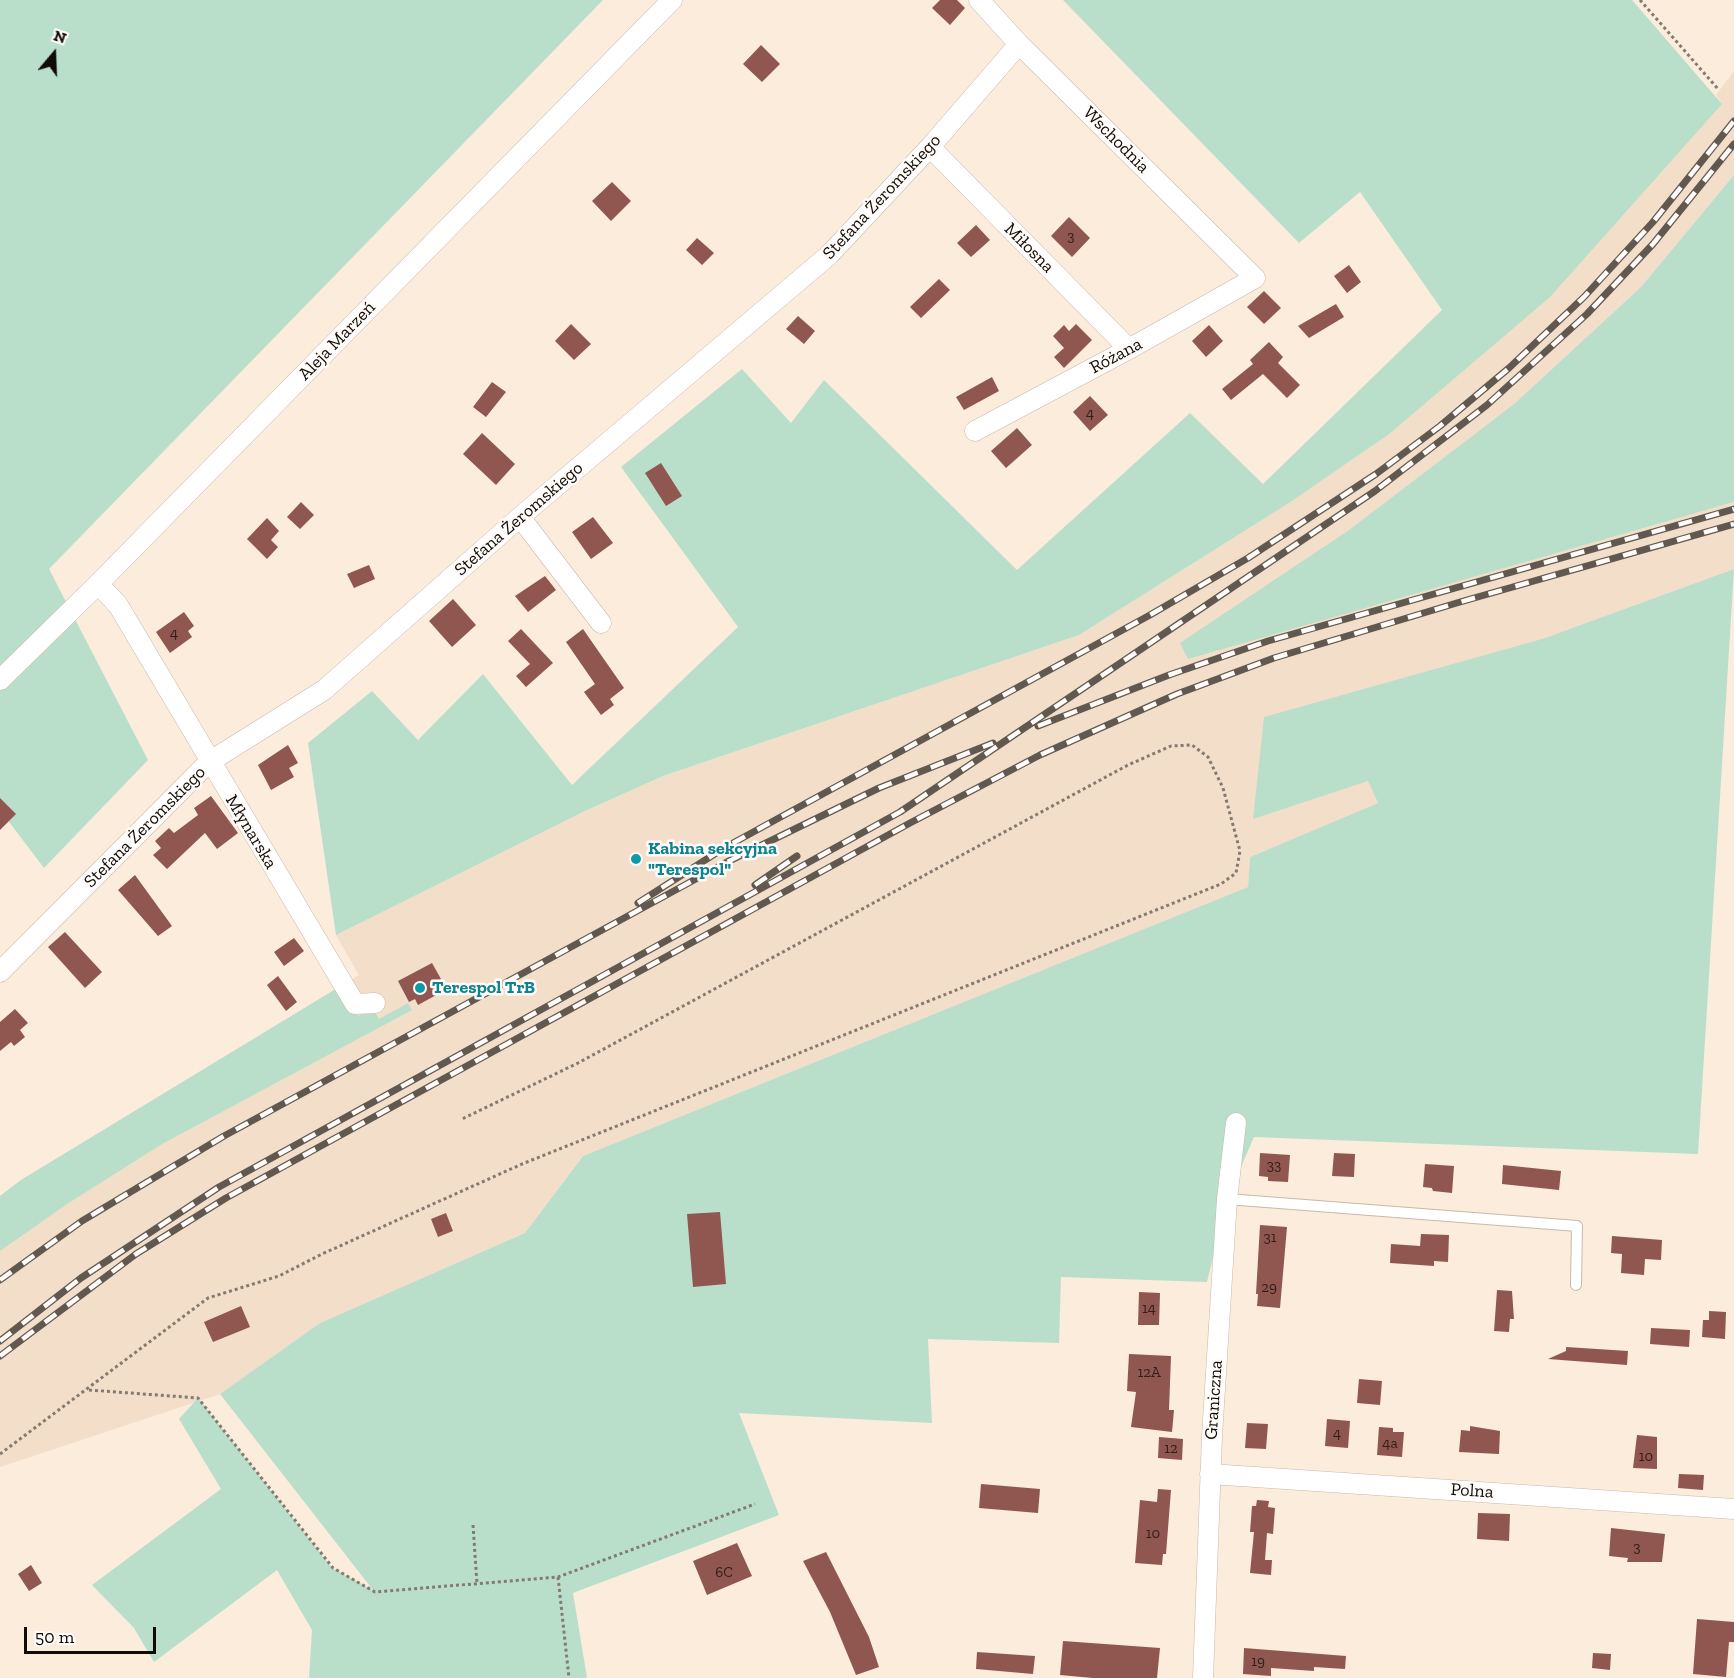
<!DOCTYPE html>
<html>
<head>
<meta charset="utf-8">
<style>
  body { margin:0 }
  #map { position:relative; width:1734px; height:1678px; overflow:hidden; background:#fbecdc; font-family:"Zilla Slab",serif }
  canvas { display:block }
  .north { position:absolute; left:24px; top:24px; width:60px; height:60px; -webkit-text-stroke:4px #fefbf8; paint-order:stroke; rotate:19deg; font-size:16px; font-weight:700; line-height:24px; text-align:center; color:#100b07 }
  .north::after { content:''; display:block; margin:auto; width:21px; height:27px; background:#100b07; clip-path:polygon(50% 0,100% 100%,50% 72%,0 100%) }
  .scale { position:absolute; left:24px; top:1627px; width:132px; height:27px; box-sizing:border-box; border:3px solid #100b07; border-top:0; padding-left:8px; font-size:18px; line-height:21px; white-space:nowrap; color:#100b07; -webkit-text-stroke:4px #fefbf8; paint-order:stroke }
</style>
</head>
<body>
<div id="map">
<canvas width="1734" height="1678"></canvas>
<div class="north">N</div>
<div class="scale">50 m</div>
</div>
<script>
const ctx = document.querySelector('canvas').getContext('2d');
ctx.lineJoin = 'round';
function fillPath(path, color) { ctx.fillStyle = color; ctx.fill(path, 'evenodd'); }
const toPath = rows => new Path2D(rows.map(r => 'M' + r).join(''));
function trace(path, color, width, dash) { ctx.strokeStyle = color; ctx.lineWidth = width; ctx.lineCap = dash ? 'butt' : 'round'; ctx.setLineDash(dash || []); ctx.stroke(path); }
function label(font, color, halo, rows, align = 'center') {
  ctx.font = font + ' "Zilla Slab",serif'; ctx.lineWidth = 5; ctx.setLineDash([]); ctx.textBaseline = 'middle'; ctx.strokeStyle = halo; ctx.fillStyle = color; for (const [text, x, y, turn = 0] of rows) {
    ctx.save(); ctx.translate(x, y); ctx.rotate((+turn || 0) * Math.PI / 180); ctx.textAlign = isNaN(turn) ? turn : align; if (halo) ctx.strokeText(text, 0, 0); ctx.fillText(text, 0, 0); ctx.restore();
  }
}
fillPath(toPath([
  [1734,71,1734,175,1641,287,1514,404,1349,530,1181,643,1188,658,1734,502,1734,569,1542,639,1369,781,1378,803,1250,857,1248,887,583,1156,525,1233,320,1323,220,1394,0,1467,0,1196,21,1180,359,975,336,935,585,811,663,776,1079,635,1289,503,1388,435,1722,104,1716,95]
]), '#f2dec9');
fillPath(toPath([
  [0,0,603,0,49,569,148,760,44,868,0,810],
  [1063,0,1632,0,1722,104,1550,297,1388,435,1289,503,1079,635,663,776,585,811,336,935,308,743,372,691,418,740,483,674,572,785,738,627,621,467,742,369,791,423,824,380,1017,570,1190,413,1263,484,1442,310,1360,192,1299,243],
  [1734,175,1734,502,1188,659,1180,643,1349,530,1514,404,1641,287],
  [1734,569,1698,1154,1254,1137,1227,1199,1207,1282,1061,1277,1059,1343,928,1339,932,1423,739,1413,779,1515,573,1593,587,1678,309,1678,312,1630,277,1570,154,1662,134,1628,92,1585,221,1489,179,1419,198,1398,332,1568,373,1590,220,1394,320,1323,525,1233,583,1156,1248,887,1250,857,1378,803,1368,781,1253,819,1264,717,1542,639],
  [339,987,358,1016,372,1008,379,1019,408,1003,412,1010,162,1144,67,1204,0,1251,0,1196,21,1180]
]), '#b9dfcb');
fillPath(toPath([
  [940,0,957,0,965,8,950,25,932,8],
  [761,45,780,64,762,82,743,64],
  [612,182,631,201,611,221,592,201],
  [1069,217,1090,238,1072,257,1051,236],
  [976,225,990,240,971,257,957,243],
  [697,238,714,253,702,265,686,250],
  [1349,265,1361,282,1347,293,1334,276],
  [939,279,950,290,921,318,910,307],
  [1264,291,1281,308,1264,324,1247,307],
  [1336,304,1344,317,1309,338,1298,326],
  [798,316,815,331,804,344,786,329],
  [571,324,591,344,574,360,555,341],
  [1076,324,1092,340,1064,368,1054,357,1064,348,1053,336,1064,325,1069,331],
  [1209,325,1223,341,1206,357,1192,341],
  [1269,342,1283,357,1278,363,1300,385,1287,398,1263,374,1231,400,1222,389,1253,364,1250,360],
  [992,377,999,391,964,410,956,397],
  [492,382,506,392,486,417,473,407],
  [1090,396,1108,415,1090,431,1073,412],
  [1017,428,1032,445,1006,468,991,451],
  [482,433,515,464,496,485,463,454],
  [661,463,682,496,666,506,645,473],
  [301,502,314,515,300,529,287,517],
  [593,517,613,543,591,559,572,532],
  [267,518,279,531,271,540,278,547,267,559,247,539],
  [369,565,375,579,354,588,347,574],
  [545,576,556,590,528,612,515,596],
  [453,599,476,625,452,647,429,621],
  [184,612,194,626,188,631,192,637,170,653,156,632],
  [521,629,553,663,526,687,516,676,530,664,508,641],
  [583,629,624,688,610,699,614,705,601,715,584,692,595,684,566,642],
  [288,745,298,763,289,768,294,777,271,790,258,765],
  [211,796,238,833,217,849,205,833,167,869,153,855,161,848,155,841,169,828,174,833,198,815,194,808],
  [0,798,16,814,0,830],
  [135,875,172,926,158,936,118,890],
  [65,932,102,972,85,988,48,947],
  [294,938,304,951,284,966,274,952],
  [432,963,441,979,435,983,440,993,418,1005,415,999,409,1002,398,981],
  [278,976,297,1002,286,1011,267,985],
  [15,1009,28,1023,20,1030,25,1037,14,1046,11,1042,0,1051,0,1022],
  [1260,1153,1290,1155,1288,1182,1268,1181,1268,1177,1259,1176],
  [1334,1153,1355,1154,1354,1177,1332,1176],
  [1425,1164,1454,1166,1452,1193,1433,1191,1432,1188,1423,1187],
  [1503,1165,1561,1171,1559,1190,1502,1184],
  [720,1212,726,1284,693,1287,687,1214],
  [446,1213,453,1231,438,1237,431,1219],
  [1260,1225,1287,1227,1280,1308,1257,1306,1258,1294,1256,1294],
  [1421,1234,1449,1235,1448,1262,1434,1261,1434,1266,1390,1263,1391,1244,1420,1246],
  [1612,1236,1662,1240,1661,1260,1645,1259,1644,1275,1621,1273,1622,1254,1611,1253],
  [1497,1290,1512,1291,1514,1319,1510,1319,1509,1332,1494,1331],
  [1139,1292,1160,1293,1159,1325,1138,1325],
  [241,1306,250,1327,213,1342,204,1322],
  [1709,1311,1726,1312,1725,1339,1702,1337,1703,1320,1709,1320],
  [1651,1328,1690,1330,1689,1347,1650,1344],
  [1566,1347,1628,1351,1627,1365,1548,1359,1566,1351],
  [1129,1354,1171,1356,1169,1410,1174,1410,1172,1432,1131,1427,1136,1392,1127,1391],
  [1359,1379,1382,1381,1380,1405,1357,1403],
  [1327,1419,1350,1421,1348,1448,1325,1446],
  [1247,1423,1268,1424,1266,1449,1245,1448],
  [1470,1426,1500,1431,1499,1454,1459,1452,1461,1430,1470,1431],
  [1379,1427,1393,1428,1393,1432,1404,1432,1402,1457,1377,1455],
  [1637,1435,1657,1437,1657,1469,1633,1468],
  [1159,1437,1183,1439,1182,1460,1158,1458],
  [1679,1474,1704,1475,1703,1490,1678,1488],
  [981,1484,1040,1489,1038,1513,979,1508],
  [1158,1489,1171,1490,1166,1554,1163,1554,1162,1565,1135,1563,1140,1500,1157,1502],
  [1257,1500,1269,1501,1268,1507,1275,1508,1273,1534,1267,1533,1265,1560,1272,1560,1271,1575,1250,1573,1254,1532,1250,1532,1252,1506,1256,1506],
  [1478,1513,1510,1514,1509,1541,1477,1539],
  [1611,1528,1665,1534,1662,1562,1627,1562,1628,1558,1609,1556],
  [737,1543,752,1576,707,1595,693,1561],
  [826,1552,869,1637,879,1667,856,1675,830,1612,803,1561],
  [31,1565,42,1583,29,1591,18,1574],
  [1697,1619,1734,1622,1734,1642,1729,1642,1726,1677,1693,1674],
  [1063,1641,1160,1648,1157,1678,1093,1678,1060,1675],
  [1244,1648,1346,1656,1345,1669,1314,1667,1314,1671,1271,1668,1271,1676,1243,1674],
  [977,1652,1035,1656,1033,1674,976,1669],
  [1593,1653,1611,1654,1610,1670,1592,1668]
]), '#905650');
const service = toPath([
  [1227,1199,1577,1226,1576,1285]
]);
const minor = toPath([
  [930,147,1129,349],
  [975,431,1129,349,1255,278,1019,44,979,0],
  [520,517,601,623],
  [98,584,118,605,355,1004,375,1003],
  [0,680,98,584,672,0],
  [0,972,209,762,324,690,520,517,829,255,930,147,1019,44],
  [1210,1474,1734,1509],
  [1203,1678,1212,1436,1227,1199,1236,1123]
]);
trace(service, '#c8b9aa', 12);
trace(minor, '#c8b9aa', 21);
trace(toPath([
  [1640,0,1719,90],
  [89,1390,198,1398,333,1568,375,1592,558,1577,755,1504],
  [0,1454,208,1298,279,1276,322,1254,522,1164,1221,884,1236,873,1240,851,1223,788,1208,757,1192,745,1171,746,1128,765,578,1063,462,1119],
  [473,1525,477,1584],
  [558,1577,569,1678]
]), '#847a70', 3, [3, 3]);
trace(service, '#fff', 10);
trace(minor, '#fff', 20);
const rail = toPath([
  [1038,726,1169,675,1268,641,1734,509],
  [755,885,797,856],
  [638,903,724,848,1150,615,1248,558,1376,474,1440,426,1509,368,1584,297,1653,222,1734,121],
  [0,1280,82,1221,224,1136,727,862,879,788,993,743],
  [0,1341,81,1278,219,1187,900,812,1375,491,1487,405,1587,314,1653,244,1734,144],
  [0,1356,136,1254,226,1198,910,823,1040,755,1177,694,1274,658,1460,602,1734,524]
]);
trace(rail, '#615950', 7);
trace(rail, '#fefbf8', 4.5, [14]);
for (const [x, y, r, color] of [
  [636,859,6,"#0f9aa8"],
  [420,988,6,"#0f9aa8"]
]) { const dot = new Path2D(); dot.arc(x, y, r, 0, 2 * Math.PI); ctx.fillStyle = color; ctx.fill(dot); trace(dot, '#fefbf8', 2); }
label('15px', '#301e19', null, [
  ["3",1071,237],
  ["4",1090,414],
  ["4",174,634],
  ["33",1274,1166],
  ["31",1270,1238],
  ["29",1269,1288],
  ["14",1149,1309],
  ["12A",1149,1373],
  ["4",1337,1434],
  ["4a",1390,1444],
  ["12",1171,1449],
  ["10",1646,1457],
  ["10",1153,1534],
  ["3",1637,1548],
  ["6C",724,1573],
  ["19",1258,1662]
]);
label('18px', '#100b07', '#fefbf8', [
  ["Wschodnia",1116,140,45],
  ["Stefana Żeromskiego",882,197,-47],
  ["Miłosna",1029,248,45],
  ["Aleja Marzeń",337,341,-46],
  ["Różana",1116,356,-28],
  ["Stefana Żeromskiego",519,519,-41],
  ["Stefana Żeromskiego",145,827,-45],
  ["Młynarska",251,832,59],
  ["Graniczna",1214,1400,-86],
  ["Polna",1472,1491,4]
]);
label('bold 18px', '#0d838f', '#fefbf8', [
  ["Kabina sekcyjna",648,849],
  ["\"Terespol\"",648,870],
  ["Terespol TrB",432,988]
], 'left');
</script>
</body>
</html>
